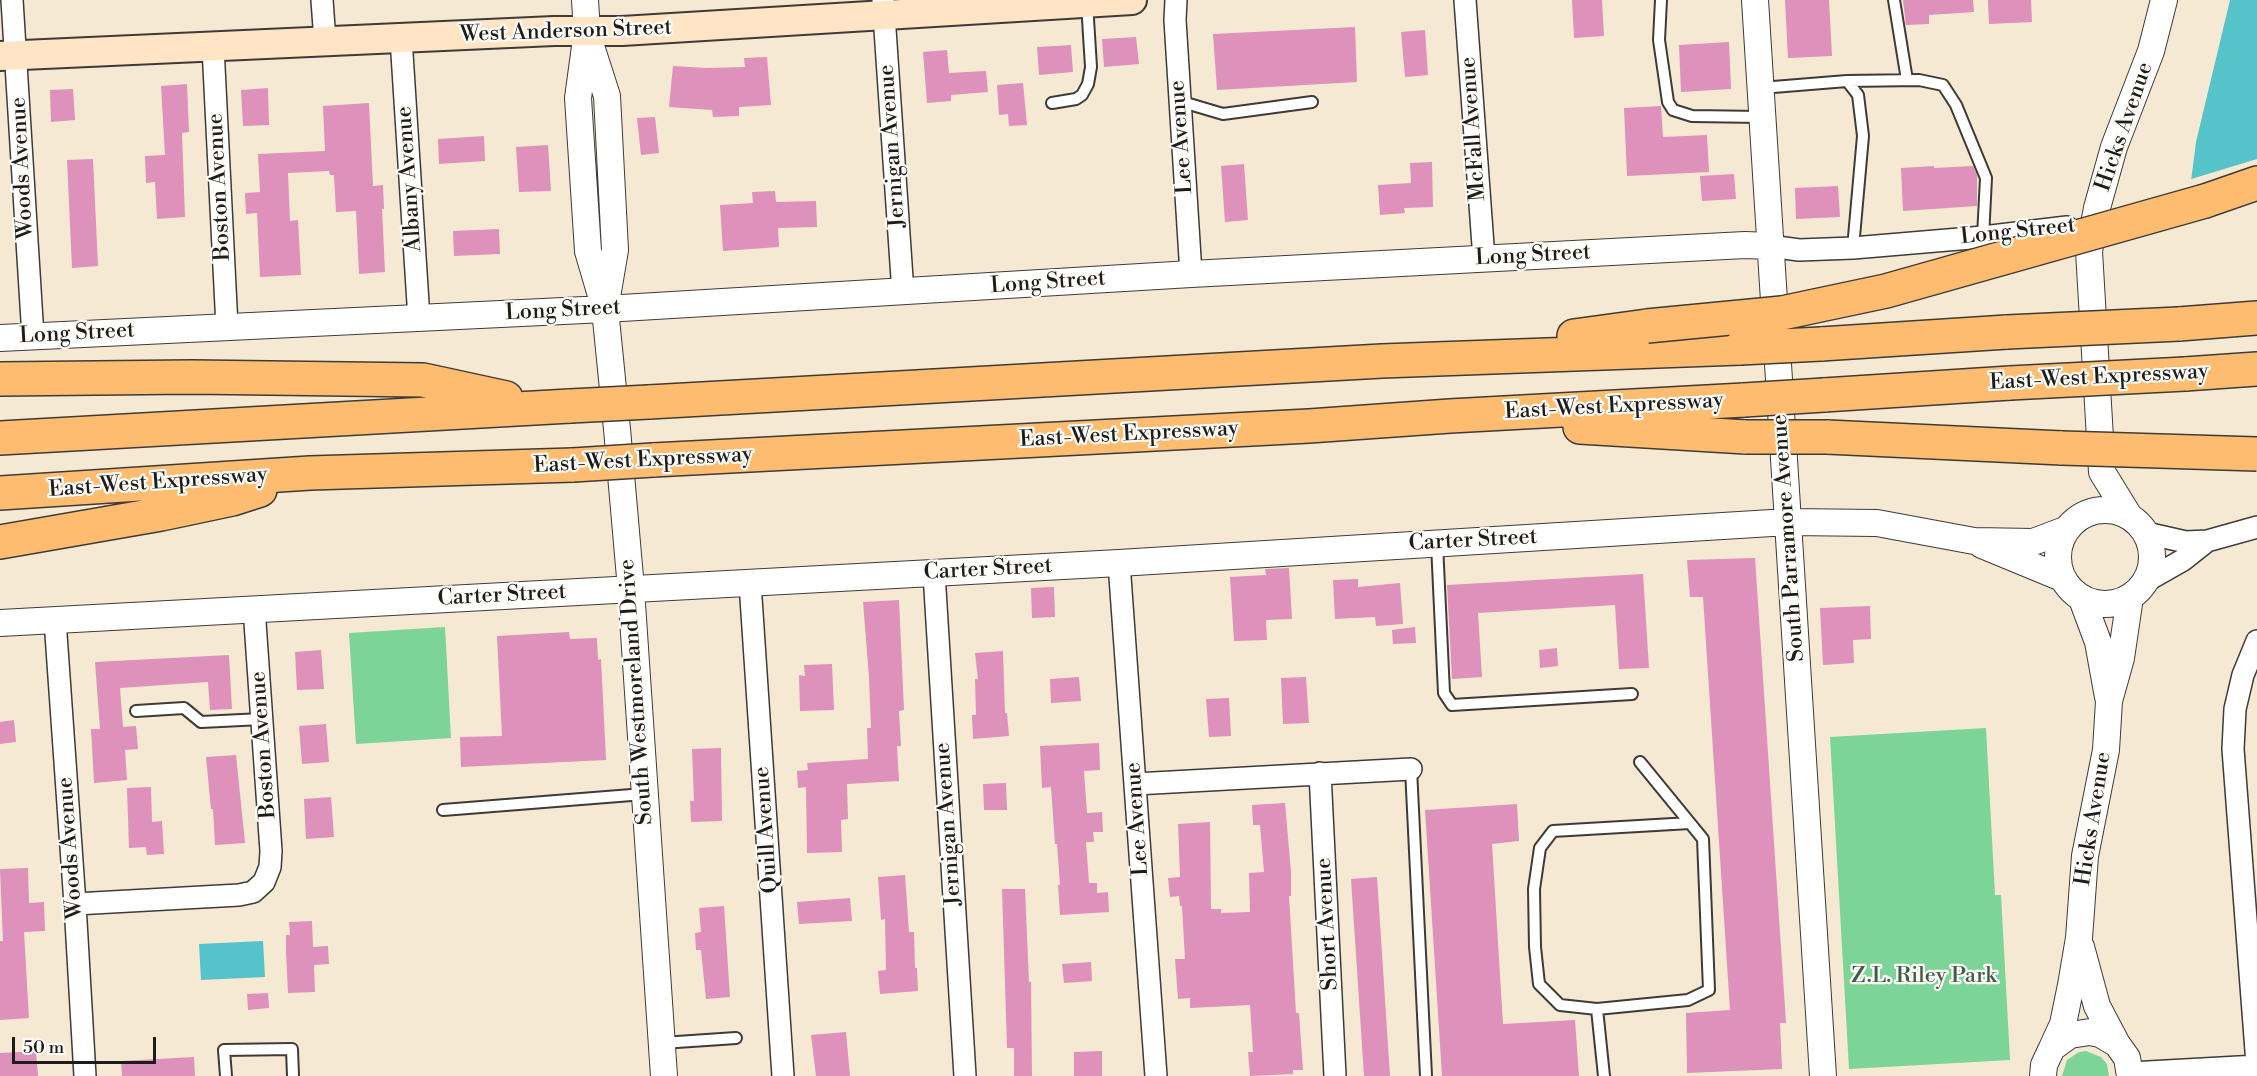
<!DOCTYPE html>
<html>
<head>
<meta charset="utf-8">
<style>
  body { margin:0 }
  #map { position:relative; width:2257px; height:1076px; overflow:hidden; background:#f5e9d3; font-family:"Libre Bodoni",serif }
  canvas { display:block }
  .scale { position:absolute; left:12px; top:1037px; width:144px; height:27px; box-sizing:border-box; border:3px solid #1c1c1c; border-top:0; padding-left:8px; font-size:18px; line-height:21px; white-space:nowrap; color:#1c1c1c; -webkit-text-stroke:4px #fdfcf7; paint-order:stroke }
</style>
</head>
<body>
<div id="map">
<canvas width="2257" height="1076"></canvas>
<div class="scale">50 m</div>
</div>
<script>
const ctx = document.querySelector('canvas').getContext('2d');
ctx.lineJoin = 'round';
function fillPath(path, color) { ctx.fillStyle = color; ctx.fill(path, 'evenodd'); }
const toPath = rows => new Path2D(rows.map(r => 'M' + r).join(''));
function trace(path, color, width, dash) { ctx.strokeStyle = color; ctx.lineWidth = width; ctx.lineCap = dash ? 'butt' : 'round'; ctx.setLineDash(dash || []); ctx.stroke(path); }
function label(font, color, halo, rows, align = 'center') {
  ctx.font = font + ' "Libre Bodoni",serif'; ctx.lineWidth = 4.5; ctx.setLineDash([]); ctx.textBaseline = 'middle'; ctx.strokeStyle = halo; ctx.fillStyle = color; for (const [text, x, y, turn = 0] of rows) {
    ctx.save(); ctx.translate(x, y); ctx.rotate((+turn || 0) * Math.PI / 180); ctx.textAlign = isNaN(turn) ? turn : align; if (halo) ctx.strokeText(text, 0, 0); ctx.fillText(text, 0, 0); ctx.restore();
  }
}
fillPath(toPath([
  [445,627,451,738,356,744,349,633],
  [1986,728,1995,895,2001,895,2010,1060,1849,1069,1830,737],
  [2086,1051,2101,1057,2107,1064,2109,1076,2062,1076,2067,1060,2079,1052]
]), '#7cd498');
fillPath(toPath([
  [2230,0,2257,0,2257,207,2189,197,2196,142],
  [263,941,265,977,201,980,199,944]
]), '#55c3c9');
fillPath(toPath([
  [2257,159,2257,210,2199,213,2186,197,2188,180]
]), '#f5e9d3');
fillPath(toPath([
  [1572,0,1602,0,1604,36,1574,38],
  [1785,0,1829,0,1832,56,1788,58],
  [1903,0,1973,0,1974,12,1929,15,1929,24,1906,25],
  [1988,0,2031,0,2032,22,1989,24],
  [1355,27,1357,82,1217,90,1213,34],
  [1425,30,1428,75,1405,77,1401,32],
  [1136,37,1139,64,1104,67,1102,39],
  [1729,42,1731,89,1681,92,1679,45],
  [1071,45,1073,72,1039,75,1037,47],
  [947,50,949,73,986,71,988,92,951,95,951,101,927,103,923,52],
  [767,57,771,105,739,107,739,116,713,117,712,110,669,107,673,66,706,68,745,67,744,58],
  [1023,83,1027,125,1009,126,1008,114,999,115,997,85],
  [187,84,189,132,182,133,185,217,157,219,155,182,146,183,145,156,165,155,161,86],
  [268,88,269,125,243,126,241,90],
  [73,89,75,120,51,122,50,90],
  [369,103,373,186,383,185,384,209,382,209,385,272,359,274,356,211,336,212,334,175,330,175,329,171,288,173,290,221,298,220,301,275,260,277,257,213,246,214,245,193,260,192,258,154,325,151,323,106],
  [1661,106,1663,137,1707,135,1709,172,1627,176,1624,108],
  [655,117,659,153,641,155,637,118],
  [484,136,485,161,439,164,438,139],
  [548,145,551,191,519,192,516,147],
  [93,159,98,266,72,268,67,160],
  [1432,162,1433,207,1404,208,1405,213,1380,215,1378,185,1411,183,1410,163],
  [1244,164,1248,220,1225,222,1221,166],
  [1934,166,1934,168,1973,166,1977,175,1977,206,1903,211,1901,168],
  [1734,174,1736,199,1702,201,1700,176],
  [1838,186,1840,217,1796,219,1795,188],
  [775,191,776,202,816,201,817,227,778,228,779,247,723,251,720,205,753,203,752,192],
  [499,229,500,254,454,256,453,231],
  [1755,558,1786,1023,1780,1023,1782,1069,1687,1073,1686,1013,1730,1010,1703,597,1690,597,1687,560],
  [1289,568,1292,619,1266,620,1267,640,1234,641,1230,577,1266,575,1265,569],
  [1643,574,1649,668,1619,669,1615,605,1478,613,1482,677,1452,679,1447,585],
  [1358,579,1358,587,1400,583,1403,624,1376,626,1375,617,1335,619,1333,580],
  [1054,587,1055,617,1032,618,1031,588],
  [899,600,904,710,899,711,901,746,897,746,899,781,847,784,848,819,841,820,842,852,807,853,806,787,798,788,797,771,808,770,807,763,868,759,867,728,871,728,869,677,863,602],
  [1870,606,1871,639,1853,640,1854,663,1823,665,1820,608],
  [1415,627,1416,643,1393,644,1392,630],
  [569,632,570,639,597,638,598,660,601,659,606,760,461,767,460,737,502,736,497,636],
  [1557,648,1558,666,1540,668,1539,650],
  [321,650,324,689,297,690,295,652],
  [1003,651,1005,713,1007,713,1009,736,973,739,972,715,976,715,975,679,978,679,975,653],
  [229,655,232,709,210,710,208,682,120,688,123,727,136,726,138,749,125,750,127,780,94,783,91,729,100,729,95,662],
  [832,664,834,710,800,711,799,675,805,676,804,665],
  [1079,677,1081,701,1051,703,1050,679],
  [1306,677,1309,723,1283,724,1281,678],
  [1229,698,1231,736,1209,737,1206,699],
  [14,720,16,742,0,744,0,722],
  [326,724,329,762,302,764,299,726],
  [1099,743,1100,770,1084,771,1087,813,1102,812,1103,832,1093,832,1094,842,1086,842,1089,883,1097,883,1097,893,1108,892,1109,912,1060,915,1058,885,1060,885,1057,844,1055,844,1051,787,1042,788,1040,746],
  [721,748,722,821,691,822,690,801,694,801,692,749],
  [236,755,245,843,215,845,213,809,211,809,206,757],
  [1006,783,1007,810,984,810,983,784],
  [151,787,152,822,162,821,164,854,147,855,146,847,129,848,127,788],
  [331,797,334,837,306,839,304,799],
  [1285,803,1291,872,1291,896,1289,896,1296,1013,1299,1013,1303,1070,1293,1070,1293,1074,1250,1076,1248,1052,1253,1052,1250,1005,1190,1008,1190,998,1178,999,1175,959,1185,959,1182,906,1180,906,1179,896,1170,897,1168,878,1180,877,1178,824,1210,822,1211,909,1221,909,1221,913,1250,912,1249,873,1264,872,1260,825,1253,825,1252,805],
  [1517,804,1519,841,1492,844,1503,1024,1575,1020,1579,1076,1442,1076,1425,810],
  [28,868,29,903,44,902,45,931,24,932,29,1018,0,1020,0,941,3,941,0,869],
  [905,875,909,932,914,932,915,968,917,968,918,991,880,994,878,971,886,970,885,919,881,920,878,877],
  [1377,877,1390,1076,1364,1076,1351,879],
  [1002,889,1025,889,1029,982,1031,982,1032,1076,1014,1076,1014,1048,1007,1048],
  [850,898,852,921,799,924,797,902],
  [724,906,730,997,706,999,701,950,696,950,695,933,701,932,699,908],
  [312,921,313,947,328,946,329,964,314,965,315,992,288,993,286,951,286,935,290,935,289,922],
  [1091,962,1092,981,1064,983,1062,964],
  [268,993,269,1008,248,1010,247,994],
  [846,1032,850,1076,816,1076,811,1035],
  [36,1051,38,1076,0,1076,0,1053],
  [1102,1051,1102,1076,1074,1076,1074,1052],
  [194,1057,195,1076,122,1076,121,1061]
]), '#dd91bb');
const service = toPath([
  [1661,0,1659,40,1668,102,1673,110,1692,116,1762,117],
  [1894,0,1907,80],
  [1847,81,1919,80,1943,85,1956,105,1986,178,1983,237],
  [1761,88,1847,81,1858,95,1863,136,1853,248],
  [1179,101,1223,114,1312,102],
  [1052,103,1076,99,1082,95,1088,84,1091,67,1087,3],
  [1437,544,1444,693,1452,705,1632,694],
  [136,711,184,708,201,722,262,719],
  [1411,769,1426,1076],
  [443,810,644,794],
  [1597,1009,1560,1005,1539,984,1535,947,1534,889,1540,848,1553,831,1690,823],
  [662,1043,736,1038],
  [226,1076,224,1050,292,1049,293,1076],
  [1604,1076,1597,1009,1688,1000,1709,990,1703,839,1640,762]
]);
const minor = toPath([
  [12,0,33,337],
  [322,0,325,41],
  [883,0,903,293],
  [1176,0,1175,20,1191,274],
  [1465,0,1484,259],
  [401,38,419,319],
  [213,47,227,327],
  [1770,246,1799,250,1853,248,1983,237,2067,227],
  [2146,533,2186,542,2207,541,2257,527],
  [1119,563,1156,1076],
  [934,573,965,1076],
  [2146,581,2183,560,2207,541],
  [750,583,783,1076],
  [55,620,75,904,85,1076],
  [2257,641,2243,675,2235,709,2233,749,2257,1064],
  [1320,773,1335,1076],
  [1135,784,1411,769],
  [75,904,239,895,253,892,264,882,270,867,271,851,254,608],
  [2130,1073,2257,1066]
]);
const tertiary = toPath([
  [585,0,587,32,578,98,588,251,605,309,617,429,631,589,664,1076],
  [1755,0,1823,1076],
  [589,40,607,96,615,250,606,303],
  [0,338,605,309,1191,274,1745,245,1770,246],
  '2058 557a47 47 0 1 1 94 0a47 47 0 1 1-94 0Z',
  [2129,516,2102,472,2089,251,2097,208,2114,147,2151,51,2164,0],
  [1982,545,2062,578],
  [2082,599,2098,642,2108,697],
  [0,623,1119,563,1788,522,1877,523,1974,541,2033,542,2065,530],
  [2081,947,2097,1006,2117,1044],
  [2052,1048,2063,1024,2071,985,2079,938,2085,856,2106,750,2109,701,2121,658,2130,597],
  [2043,1076,2044,1065,2052,1048,2070,1035,2090,1032,2100,1034,2117,1044,2127,1058,2130,1076]
]);
const secondary = toPath([
  [0,56,554,31,622,31,1132,0]
]);
const motorway = toPath([
  [2205,201,2257,183],
  [2179,324,2257,318],
  [1574,336,1647,326],
  [1821,344,2007,332],
  [2185,374,2257,369],
  [0,379,192,377,423,380,506,398],
  [1824,395,2010,383],
  [649,402,1382,361,1740,348],
  [1580,427,1746,437],
  [1827,437,2062,448],
  [0,438,570,406],
  [653,460,1309,426,1450,416,1744,400],
  [0,493,310,473,573,465],
  [0,542,161,514,232,499,260,490]
]);
trace(service, '#3d3b37', 14);
trace(minor, '#3d3b37', 24);
trace(tertiary, '#3d3b37', 28);
trace(secondary, '#3d3b37', 32);
trace(motorway, '#3d3b37', 36);
trace(service, '#fff', 10);
trace(minor, '#fff', 21);
trace(tertiary, '#fff', 26);
trace(secondary, '#ffe4c6', 28);
trace(motorway, '#febc70', 33);
const motorwayBridge = toPath([
  [1647,326,1782,313,1886,291,2205,201],
  [2007,332,2179,324],
  [1740,348,1821,344],
  [2010,383,2185,374],
  [1744,400,1824,395],
  [570,406,649,402],
  [1746,437,1827,437],
  [2062,448,2257,454],
  [573,465,653,460]
]);
trace(motorwayBridge, '#3d3b37', 36, []);
trace(motorwayBridge, '#febc70', 33);
label('22px', '#1c1c1c', '#fdfcf7', [
  ["West Anderson Street",566,32,-2],
  ["Hicks Avenue",2125,127,-71],
  ["McFall Avenue",1474,129,-94],
  ["Lee Avenue",1182,137,-94],
  ["Jernigan Avenue",893,146,-94],
  ["Woods Avenue",23,168,-93],
  ["Albany Avenue",410,179,-94],
  ["Boston Avenue",220,187,-93],
  ["Long Street",2018,232,-6],
  ["Long Street",1533,256,-3],
  ["Long Street",1048,283,-4],
  ["Long Street",563,311,-3],
  ["Long Street",77,334,-3],
  ["East-West Expressway",2099,378,-3],
  ["East-West Expressway",1614,407,-3],
  ["East-West Expressway",1129,435,-3],
  ["East-West Expressway",643,461,-3],
  ["East-West Expressway",158,483,-4],
  ["South Parramore Avenue",1789,538,-94],
  ["Carter Street",1473,541,-3],
  ["Carter Street",988,570,-3],
  ["Carter Street",502,596,-3],
  ["South Westmoreland Drive",637,692,-94],
  ["Boston Avenue",264,745,-94],
  ["Lee Avenue",1138,819,-94],
  ["Hicks Avenue",2094,819,-81],
  ["Jernigan Avenue",949,824,-94],
  ["Quill Avenue",767,830,-94],
  ["Woods Avenue",71,848,-94],
  ["Short Avenue",1328,924,-93]
]);
label('22px', '#3e5c47', '#fdfcf7', [
  ["Z.L. Riley Park",1924,977]
]);
</script>
</body>
</html>
